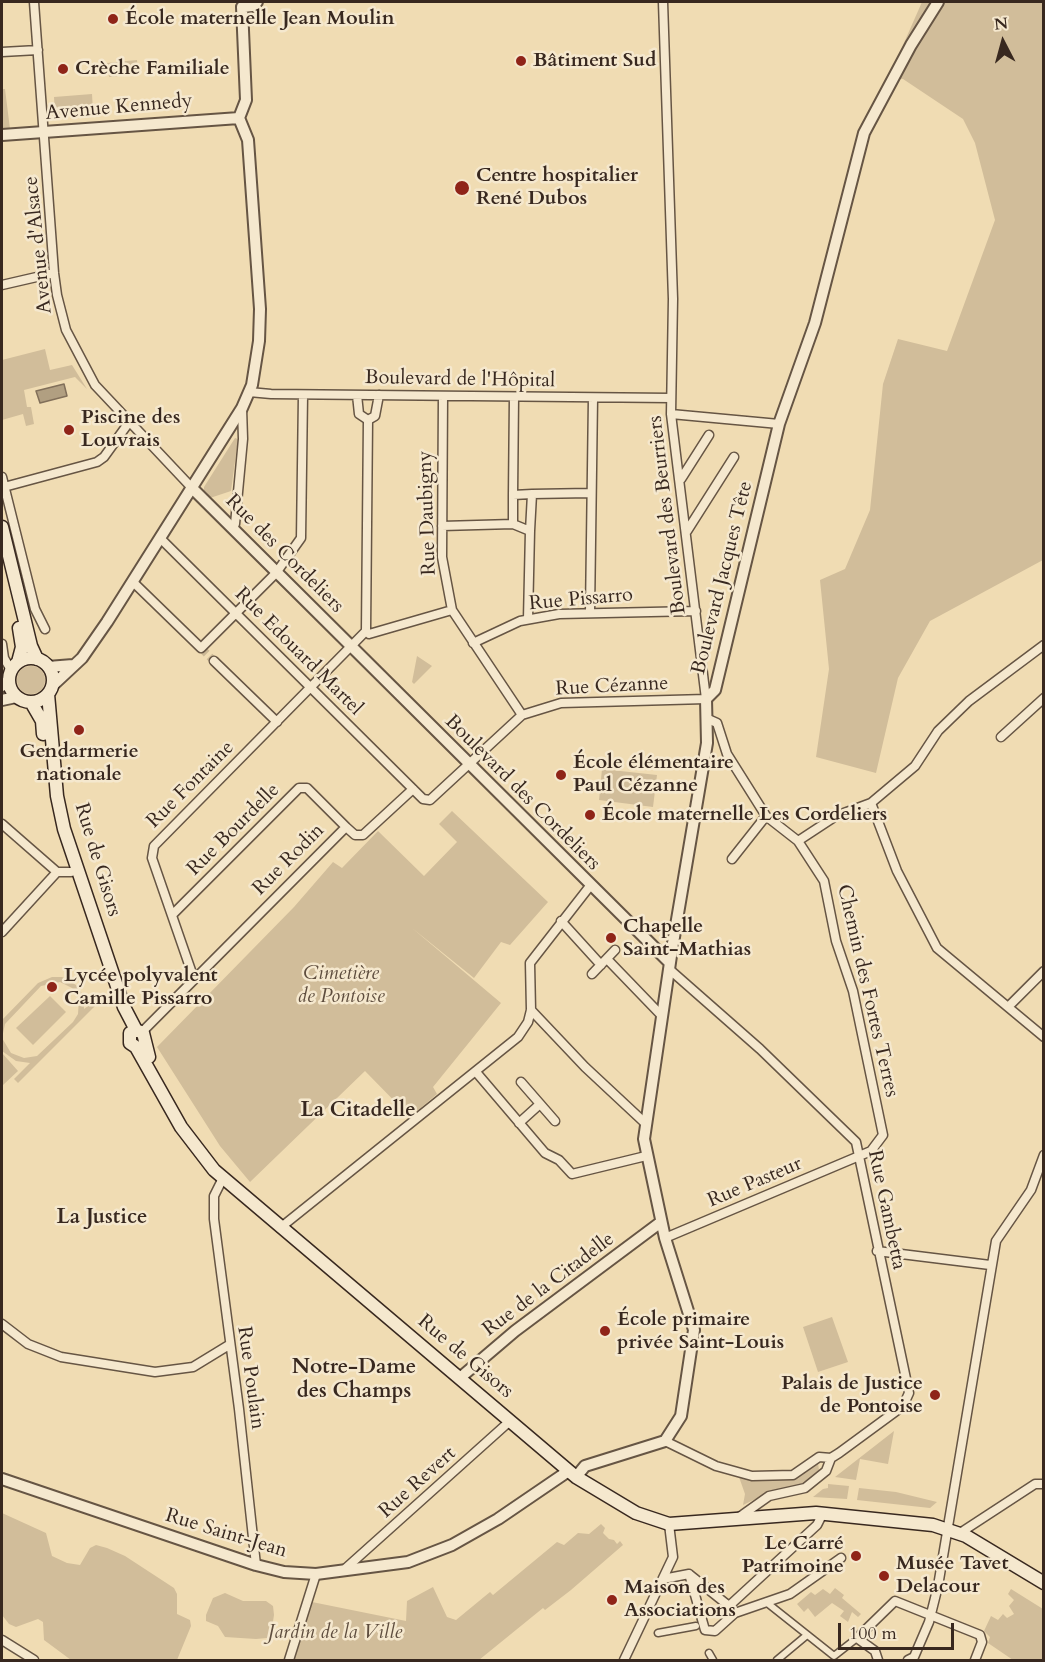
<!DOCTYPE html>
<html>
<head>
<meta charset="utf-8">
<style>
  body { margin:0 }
  #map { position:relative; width:1045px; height:1662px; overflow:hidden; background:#f0dcb3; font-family:Cardo,serif }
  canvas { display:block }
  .frame { position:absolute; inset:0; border:3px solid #38281f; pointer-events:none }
  .north { position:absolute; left:973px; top:12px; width:60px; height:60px; -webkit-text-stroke:4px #f5e8ce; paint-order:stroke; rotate:354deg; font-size:16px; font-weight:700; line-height:24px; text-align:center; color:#38281f }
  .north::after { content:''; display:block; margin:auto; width:21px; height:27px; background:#38281f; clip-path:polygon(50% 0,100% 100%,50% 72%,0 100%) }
  .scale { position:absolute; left:838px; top:1623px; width:116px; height:27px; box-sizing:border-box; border:3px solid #38281f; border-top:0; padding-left:8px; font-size:18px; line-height:21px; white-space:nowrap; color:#38281f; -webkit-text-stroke:4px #f5e8ce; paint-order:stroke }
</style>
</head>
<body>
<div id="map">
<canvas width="1045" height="1662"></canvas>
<div class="frame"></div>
<div class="north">N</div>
<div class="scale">100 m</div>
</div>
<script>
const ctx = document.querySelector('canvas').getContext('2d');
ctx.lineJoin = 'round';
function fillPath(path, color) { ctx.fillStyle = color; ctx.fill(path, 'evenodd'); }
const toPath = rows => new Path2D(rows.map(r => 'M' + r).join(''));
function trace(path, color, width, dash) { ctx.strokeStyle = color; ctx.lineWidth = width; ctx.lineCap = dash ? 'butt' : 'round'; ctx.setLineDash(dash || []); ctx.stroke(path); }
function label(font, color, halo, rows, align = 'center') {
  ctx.font = font + ' Cardo,serif'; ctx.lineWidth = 5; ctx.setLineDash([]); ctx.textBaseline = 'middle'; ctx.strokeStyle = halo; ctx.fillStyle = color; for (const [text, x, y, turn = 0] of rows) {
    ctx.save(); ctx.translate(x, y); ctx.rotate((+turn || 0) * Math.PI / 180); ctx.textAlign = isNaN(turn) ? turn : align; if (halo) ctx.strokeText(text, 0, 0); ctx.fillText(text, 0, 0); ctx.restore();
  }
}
fillPath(toPath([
  [922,2,1043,2,1043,560,930,621,898,678,876,773,816,757,829,669,820,580,845,569,870,510,883,384,898,339,947,351,995,220,975,143,963,119,903,79,888,79],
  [137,60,138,74,109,77,107,63],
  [2,89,5,89,10,129,2,130],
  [92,94,93,112,55,114,54,97],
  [45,349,50,370,72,365,87,389,75,377,24,390,27,407,31,407,34,424,26,426,23,414,2,420,2,360],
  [235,438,238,439,231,491,210,498,204,492,204,487],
  [417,656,432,666,414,684,412,682],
  '17 680a14 14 0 1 1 28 0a14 14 0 1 1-28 0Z',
  [602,769,657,775,653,807,599,800],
  [452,811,548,902,510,945,501,942,474,978,412,928,501,1003,433,1087,437,1094,410,1117,365,1071,250,1182,220,1146,157,1047,294,907,333,862,342,868,378,831,424,876,457,842,439,824],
  [52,977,62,977,76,985,83,995,84,1009,92,1003,95,1006,18,1083,14,1079,30,1063,16,1061,2,1051,2,1020,38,983],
  [60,982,72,988,79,999,78,1014,73,1022,37,1056,24,1058,11,1053,2,1038,5,1024,41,986],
  [50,996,66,1012,33,1045,16,1028],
  [2,1053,18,1071,3,1085,2,1083],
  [832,1317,848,1362,818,1372,803,1327],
  [894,1431,888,1464,860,1459,856,1480,835,1477],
  [818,1463,819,1470,801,1486,768,1493,743,1505,745,1494,739,1477,755,1480,791,1479],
  [828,1484,849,1486,847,1499,813,1497,823,1489,828,1488],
  [859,1488,896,1492,937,1502,930,1508,857,1500],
  [2,1513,46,1533,52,1556,67,1563,80,1565,90,1548,96,1545,107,1548,125,1556,174,1588,177,1594,177,1614,190,1620,191,1626,177,1660,71,1660,44,1640,43,1622,38,1619,16,1627,9,1624,2,1615],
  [601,1524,605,1528,603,1533,609,1539,614,1540,617,1544,620,1541,623,1545,571,1590,545,1610,543,1608,479,1660,293,1660,312,1602,406,1621,407,1601,433,1587,447,1617,456,1620,490,1592,493,1595,557,1542,564,1545,578,1533,589,1534],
  [835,1588,844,1595,842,1598,861,1614,858,1617,852,1612,848,1622,840,1616,844,1611,832,1603,815,1617,808,1608,804,1612,797,1604,811,1592,815,1595,823,1589,830,1594],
  [1011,1589,1043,1609,1043,1660,1013,1660,988,1643,990,1637,984,1631,991,1616,998,1620,1003,1614,1007,1618,1014,1614,1009,1606,1014,1600,1008,1594],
  [225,1593,243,1601,266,1601,273,1606,274,1615,271,1634,267,1638,256,1639,225,1637,218,1626,206,1621,206,1615,213,1598]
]), '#d1bd9a');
const water = toPath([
  [64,384,67,396,40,403,36,391,64,384]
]);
fillPath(water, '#b19f81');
trace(water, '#816f5a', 1.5);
trace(toPath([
  [201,648,214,661]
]), '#cbb895', 8, [8, 4]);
const pedestrian = toPath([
  [766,1602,834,1656,857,1638],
  [658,1633,696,1626],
  [709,1653,713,1660],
  [777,1660,807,1635]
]);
const minor = toPath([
  [34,2,54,273,57,295,66,330,95,385,192,488],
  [2,52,38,50],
  [2,285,54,273],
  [249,392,271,394,671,398],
  [357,395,359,414,368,420],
  [443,396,442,557,452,610,522,715],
  [671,414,779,424],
  [368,420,375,416,379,395],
  [2,477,35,609,45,629],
  [681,479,709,435],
  [4,487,97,462,104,457,130,421],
  [532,494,590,493],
  [513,495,532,494,530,531,513,524,513,495,514,397],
  [442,526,513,524],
  [232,528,235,524,243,439,242,408],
  [687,531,734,457],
  [160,538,423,799,430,800,522,715,561,703,706,699,671,414,673,299,663,2],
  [133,582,201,648,276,573,301,538,303,395],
  [590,612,593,398],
  [528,619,530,531],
  [366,631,369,634,452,610],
  [473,643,520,621,559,614,696,611],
  [2,644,4,658,11,670],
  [214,661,277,722],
  [1001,737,1044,698],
  [871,803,897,871,937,948,1044,1037],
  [2,824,57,872,71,872],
  [798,841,836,816,871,803,915,766,938,731,969,701,1044,645],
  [732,859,766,816],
  [172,915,299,788,307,788,346,827],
  [561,921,601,965],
  [2,932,57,872],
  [607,959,661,1015],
  [592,974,615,950],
  [194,979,152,858,154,846,366,631,368,420],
  [1008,1007,1044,971],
  [531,1010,585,1067,645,1123],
  [142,1032,346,827,355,835,363,835,413,789],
  [476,1072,545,1153,559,1160,572,1174,646,1156],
  [521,1082,555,1121],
  [519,1123,540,1104],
  [223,1178,214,1196,214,1219,239,1409,256,1565],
  [280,1228,518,1037,528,1022,531,1010,530,963,590,886],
  [665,1238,871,1151,883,1135,853,991,836,941,824,881,798,841,766,816,727,754,717,723,708,719],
  [877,1251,990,1265],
  [2,1324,28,1344,61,1357,155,1372,193,1367,229,1345],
  [665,1441,716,1466,752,1476,793,1475,819,1457,831,1458,839,1453,903,1406,909,1393,856,1142,760,1049,669,969],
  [738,1518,769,1496,805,1488,826,1471,831,1458],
  [960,1533,1035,1484,1044,1484],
  [346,1568,510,1421],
  [663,1579,689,1574,729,1606,735,1613,715,1631,705,1630,689,1574],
  [729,1606,817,1525,823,1513],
  [735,1613,790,1594,841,1558],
  [2,1640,34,1660],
  [289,1660,316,1574],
  [624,1660,673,1557,669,1524],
  [878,1660,875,1651,857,1638,895,1601,980,1635,982,1642,975,1660],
  [908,1660,914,1657,929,1622,938,1586,996,1241,1031,1190,1044,1155]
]);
const tertiary = toPath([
  [242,7,252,6,257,2],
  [2,135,239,118],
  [192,488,670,963],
  [48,667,73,665],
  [2,686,9,680],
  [52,686,82,658,107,622,242,408,252,385,259,341,260,309,248,140,239,118,246,100,242,7],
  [2,700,16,697],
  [461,1377,515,1331,661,1222],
  [576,1477,585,1466,665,1441,681,1416,694,1330,665,1238,644,1139,672,949,707,743,706,699,715,690,779,424,815,323,864,133,911,45,938,2],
  [2,1479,256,1565,284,1572,316,1574,408,1562,452,1545,498,1519,567,1472]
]);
const secondary = toPath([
  [2,527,31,646,37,659],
  '9 680a22 22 0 1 1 44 0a22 22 0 1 1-44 0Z',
  [18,662,22,647,19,628],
  [48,694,57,796,64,829,124,1007,136,1030],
  [31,702,42,721,43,734],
  [130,1033,130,1043,136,1047,181,1127,214,1170,576,1477,636,1513,669,1524,816,1513,933,1525,966,1536,1044,1583],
  [131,1033,136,1030,143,1033,149,1057]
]);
trace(pedestrian, '#654', 9);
trace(minor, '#654', 11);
trace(tertiary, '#654', 14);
trace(secondary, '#38281f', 15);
trace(pedestrian, '#f5e8ce', 6);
trace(minor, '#f5e8ce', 8);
trace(tertiary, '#f5e8ce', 10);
trace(secondary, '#f5e8ce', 12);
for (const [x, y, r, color] of [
  [113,19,6,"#8f2418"],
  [521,61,6,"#8f2418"],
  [63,69,6,"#8f2418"],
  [462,188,8,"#8f2418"],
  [69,430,6,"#8f2418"],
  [79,730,6,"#8f2418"],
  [561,775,6,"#8f2418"],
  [590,815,6,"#8f2418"],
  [611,938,6,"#8f2418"],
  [52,987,6,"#8f2418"],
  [605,1331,6,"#8f2418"],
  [935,1395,6,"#8f2418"],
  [856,1556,6,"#8f2418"],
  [884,1576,6,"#8f2418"],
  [612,1600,6,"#8f2418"]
]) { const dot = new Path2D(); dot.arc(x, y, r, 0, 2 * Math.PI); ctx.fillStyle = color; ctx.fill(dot); trace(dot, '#f5e8ce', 2); }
label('bold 20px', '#38281f', '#f5e8ce', [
  ["École maternelle Jean Moulin",125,19],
  ["Bâtiment Sud",533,61],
  ["Crèche Familiale",75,69],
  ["Centre hospitalier",476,176],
  ["René Dubos",476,199],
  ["Piscine des",81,418],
  ["Louvrais",81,441],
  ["Gendarmerie",79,752,"center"],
  ["nationale",79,775,"center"],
  ["École élémentaire",573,763],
  ["Paul Cézanne",573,786],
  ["École maternelle Les Cordeliers",602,815],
  ["Chapelle",623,927],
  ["Saint-Mathias",623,950],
  ["Lycée polyvalent",64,976],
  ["Camille Pissarro",64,999],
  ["École primaire",617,1320],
  ["privée Saint-Louis",617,1343],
  ["Palais de Justice",923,1384,"right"],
  ["de Pontoise",923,1407,"right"],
  ["Le Carré",844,1544,"right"],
  ["Patrimoine",844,1567,"right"],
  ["Musée Tavet",896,1564],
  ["Delacour",896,1587],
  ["Maison des",624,1588],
  ["Associations",624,1611]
], 'left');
label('20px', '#38281f', '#f5e8ce', [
  ["Avenue Kennedy",119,108,-5],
  ["Avenue d'Alsace",39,245,-96],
  ["Boulevard de l'Hôpital",460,380,1],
  ["Rue Daubigny",428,513,-92],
  ["Boulevard des Beurriers",668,515,-97],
  ["Rue des Cordeliers",284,554,45],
  ["Boulevard Jacques Tête",723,578,-76],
  ["Rue Pissarro",581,600,-5],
  ["Rue Edouard Martel",298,652,45],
  ["Rue Cézanne",612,687,-3],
  ["Rue Fontaine",191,785,-45],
  ["Boulevard des Cordeliers",522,793,45],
  ["Rue Bourdelle",234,830,-45],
  ["Rue de Gisors",97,860,73],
  ["Rue Rodin",289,860,-45],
  ["Chemin des Fortes Terres",867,991,77],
  ["Rue Pasteur",755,1183,-23],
  ["Rue Gambetta",886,1210,78],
  ["Rue de la Citadelle",549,1285,-37],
  ["Rue de Gisors",465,1357,40],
  ["Rue Poulain",250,1378,82],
  ["Rue Revert",418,1483,-42],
  ["Rue Saint-Jean",226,1534,17]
]);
label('italic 20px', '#5e4d3e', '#f5e8ce', [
  ["Cimetière",341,974],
  ["de Pontoise",341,997],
  ["Jardin de la Ville",335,1633]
]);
label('bold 21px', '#38281f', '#f5e8ce', [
  ["La Citadelle",358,1111],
  ["La Justice",102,1218],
  ["Notre-Dame",354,1368],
  ["des Champs",354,1392]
]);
</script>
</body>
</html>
